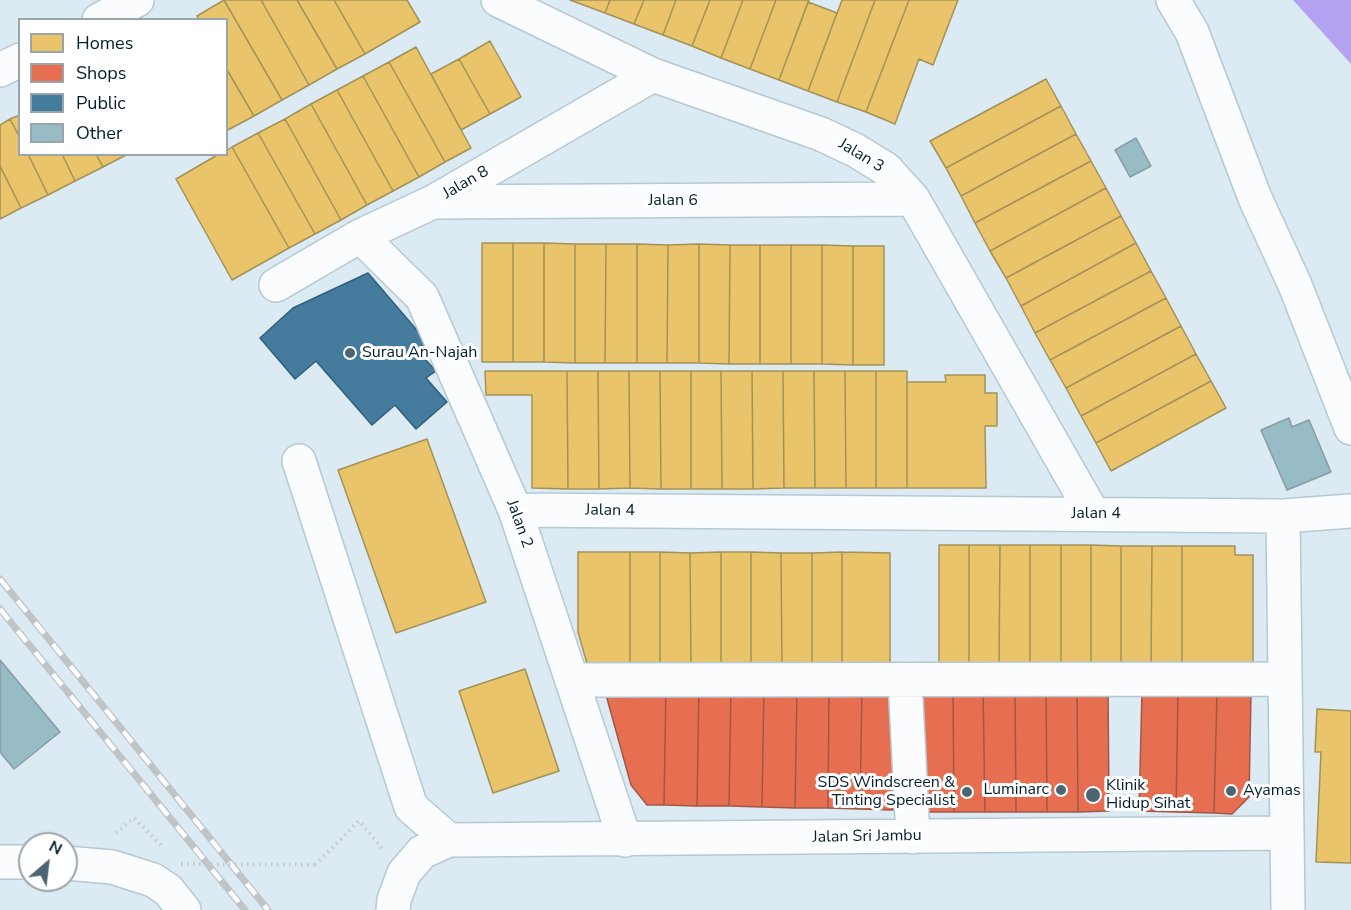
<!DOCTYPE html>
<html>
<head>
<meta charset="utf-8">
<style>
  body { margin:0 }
  #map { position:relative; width:1351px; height:910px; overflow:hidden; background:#dbeaf3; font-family:"Nunito Sans",sans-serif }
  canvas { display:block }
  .legend { position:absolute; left:18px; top:18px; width:210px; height:138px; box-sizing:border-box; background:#fff; border:2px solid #99a5ab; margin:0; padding:8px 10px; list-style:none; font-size:18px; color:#011e2d }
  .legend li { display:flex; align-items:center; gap:12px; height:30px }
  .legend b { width:30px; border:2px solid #99a5ab }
  .north { position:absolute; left:18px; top:832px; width:60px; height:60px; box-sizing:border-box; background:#fff; border:2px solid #99a5ab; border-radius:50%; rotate:28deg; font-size:16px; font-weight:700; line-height:24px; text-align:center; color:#011e2d }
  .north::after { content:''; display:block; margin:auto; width:21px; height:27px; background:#4d6572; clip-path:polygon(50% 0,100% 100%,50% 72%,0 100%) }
</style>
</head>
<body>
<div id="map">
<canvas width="1351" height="910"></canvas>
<ul class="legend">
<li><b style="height:16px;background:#e9c46a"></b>Homes</li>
<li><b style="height:16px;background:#e76f51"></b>Shops</li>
<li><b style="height:16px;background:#457b9d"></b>Public</li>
<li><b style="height:16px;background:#97bcc5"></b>Other</li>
</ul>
<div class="north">N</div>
</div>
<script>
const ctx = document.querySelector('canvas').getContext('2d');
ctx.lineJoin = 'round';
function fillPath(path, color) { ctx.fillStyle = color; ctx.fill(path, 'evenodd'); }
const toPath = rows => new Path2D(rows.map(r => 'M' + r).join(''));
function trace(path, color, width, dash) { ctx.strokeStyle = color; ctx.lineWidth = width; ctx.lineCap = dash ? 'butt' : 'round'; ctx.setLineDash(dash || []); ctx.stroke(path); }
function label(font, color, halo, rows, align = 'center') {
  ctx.font = font + ' "Nunito Sans",sans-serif'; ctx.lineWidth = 6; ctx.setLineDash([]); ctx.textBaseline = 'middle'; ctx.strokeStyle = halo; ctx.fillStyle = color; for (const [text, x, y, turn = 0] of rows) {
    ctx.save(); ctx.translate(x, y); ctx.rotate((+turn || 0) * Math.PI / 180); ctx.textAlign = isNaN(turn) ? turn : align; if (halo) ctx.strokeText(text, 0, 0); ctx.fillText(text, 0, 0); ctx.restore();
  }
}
fillPath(toPath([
  [1293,0,1351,0,1351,64]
]), '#b2a2f1');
const homes = toPath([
  [224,0,261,0,309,85,282,100,224,0],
  [224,0,282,100,254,116,226,68,226,20,199,20,197,16,224,0],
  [261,0,297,0,337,69,309,85,261,0],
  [297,0,334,0,365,54,337,69,297,0],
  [334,0,407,0,420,22,365,54,334,0],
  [570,0,610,0,605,13,570,0],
  [610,0,644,0,634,24,605,13,610,0],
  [644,0,676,0,663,35,634,24,644,0],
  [676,0,710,0,692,46,663,35,676,0],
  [710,0,743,0,721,58,692,46,710,0],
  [743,0,776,0,750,69,721,58,743,0],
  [776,0,809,0,779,80,750,69,776,0],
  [842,0,875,0,837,102,808,91,842,0],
  [875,0,909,0,866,112,837,102,875,0],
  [909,0,958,0,933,65,919,59,895,124,866,112,909,0],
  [808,2,837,13,808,91,779,80,808,2],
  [490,41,521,97,490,114,459,59,490,41],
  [416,47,471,148,445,162,389,62,416,47],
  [459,59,490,114,461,130,431,74,459,59],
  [389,62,445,162,419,177,363,76,389,62],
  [226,68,254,116,226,131,226,68],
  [363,76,419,177,393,191,337,90,363,76],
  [1046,79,1061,106,946,168,930,141,1046,79],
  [337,90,393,191,367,205,311,104,337,90],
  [311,104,367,205,341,220,285,119,311,104],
  [1061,106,1076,134,961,196,946,168,1061,106],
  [20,115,20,138,10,119,20,115],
  [10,119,20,138,20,154,28,154,48,195,21,208,0,166,0,125,10,119],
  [285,119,341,220,315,234,258,133,285,119],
  [258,133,315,234,289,248,232,147,258,133],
  [1076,134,1091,161,975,223,961,196,1076,134],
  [232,147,289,248,232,280,176,179,219,154,226,154,226,151,232,147],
  [28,154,62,154,75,181,48,195,28,154],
  [62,154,96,154,103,167,75,181,62,154],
  [96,154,128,154,103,167,96,154],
  [1091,161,1106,188,990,251,975,223,1091,161],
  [0,166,21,208,0,219,0,166],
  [1106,188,1121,216,1006,278,990,251,1106,188],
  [1121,216,1136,243,1021,306,1006,278,1121,216],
  [482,243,513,243,513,362,482,362,482,243],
  [513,243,544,243,544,362,513,362,513,243],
  [544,243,575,244,575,363,544,362,544,243],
  [1136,243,1151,271,1035,333,1021,306,1136,243],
  [575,244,606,244,605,363,575,363,575,244],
  [606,244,637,244,637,363,605,363,606,244],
  [637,244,668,245,667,363,637,363,637,244],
  [699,244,730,245,729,364,699,363,699,244],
  [699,244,699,363,667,363,668,245,699,244],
  [730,245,760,245,760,364,729,364,730,245],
  [760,245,791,245,791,364,760,364,760,245],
  [791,245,822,245,822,364,791,364,791,245],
  [822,245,853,246,853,365,822,364,822,245],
  [853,246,884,246,884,365,853,365,853,246],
  [1151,271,1166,298,1050,360,1035,333,1151,271],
  [1166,298,1181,326,1066,388,1050,360,1166,298],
  [1181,326,1196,354,1081,416,1066,388,1181,326],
  [1196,354,1211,381,1096,443,1081,416,1196,354],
  [485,371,567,371,568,489,532,488,532,395,486,395,485,371],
  [567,371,598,371,599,489,568,489,567,371],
  [598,371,629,371,630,488,599,489,598,371],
  [629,371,660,371,661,489,630,488,629,371],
  [660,371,691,371,691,489,661,489,660,371],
  [691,371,721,371,722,489,691,489,691,371],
  [721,371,752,371,753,489,722,489,721,371],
  [752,371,783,371,784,488,753,489,752,371],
  [783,371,814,371,815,488,784,488,783,371],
  [814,371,845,371,846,488,815,488,814,371],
  [845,371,876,371,876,488,846,488,845,371],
  [876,371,907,371,907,488,876,488,876,371],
  [945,375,985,375,985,393,997,393,997,426,985,426,986,488,907,488,907,382,946,382,945,375],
  [1211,381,1226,408,1111,471,1096,443,1211,381],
  [427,439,486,602,396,633,338,470,427,439],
  [939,545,969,545,969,668,939,668,939,545],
  [969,545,1000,545,999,668,969,668,969,545],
  [1000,545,1030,545,1030,668,999,668,1000,545],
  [1030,545,1061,545,1061,668,1030,668,1030,545],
  [1061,545,1091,545,1091,668,1061,668,1061,545],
  [1091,545,1121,546,1121,669,1091,668,1091,545],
  [1121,546,1152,546,1151,669,1121,669,1121,546],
  [1152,546,1182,546,1182,669,1151,669,1152,546],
  [1182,546,1235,546,1235,555,1253,555,1253,669,1182,669,1182,546],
  [578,552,630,552,630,667,588,667,578,632,578,552],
  [630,552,660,552,660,668,630,667,630,552],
  [660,552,690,553,691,667,660,668,660,552],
  [721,552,751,552,751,668,721,667,721,552],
  [721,552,721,667,691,667,690,553,721,552],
  [751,552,781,553,782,668,751,668,751,552],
  [842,552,890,553,890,668,842,668,842,552],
  [842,552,842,668,812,668,812,553,842,552],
  [781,553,812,553,812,668,782,668,781,553],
  [525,669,559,771,493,793,459,691,525,669],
  [1317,709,1351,711,1351,863,1316,862,1321,752,1315,752,1317,709]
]);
fillPath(homes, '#e9c46a');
trace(homes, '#a39258', 1.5);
const shops = toPath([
  [603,684,666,684,664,805,647,805,631,785,603,684],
  [666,684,699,684,697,806,664,805,666,684],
  [699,684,731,685,729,806,697,806,699,684],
  [731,685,764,686,762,807,729,806,731,685],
  [764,686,797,686,795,808,762,807,764,686],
  [797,686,829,687,828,808,795,808,797,686],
  [829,687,862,687,860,809,828,808,829,687],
  [862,687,895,688,893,810,860,809,862,687],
  [983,687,1015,688,1016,812,985,812,983,687],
  [983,687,985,812,954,812,953,688,983,687],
  [1046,687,1077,687,1078,812,1047,812,1046,687],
  [1046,687,1047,812,1016,812,1015,688,1046,687],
  [1077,687,1108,687,1109,811,1078,812,1077,687],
  [921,688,953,688,954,812,922,812,921,688],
  [1142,691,1178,692,1176,812,1139,811,1142,691],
  [1178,692,1217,693,1214,813,1176,812,1178,692],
  [1217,693,1251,694,1249,797,1232,814,1214,813,1217,693]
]);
fillPath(shops, '#e76f51');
trace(shops, '#a25746', 1.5);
const public = toPath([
  [368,273,433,349,423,357,436,371,426,378,447,402,416,429,395,405,372,425,316,361,295,379,260,338,293,308,368,273]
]);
fillPath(public, '#457b9d');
trace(public, '#315f7b', 1.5);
const building = toPath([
  [1136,138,1151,166,1130,177,1115,150,1136,138],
  [1289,418,1292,427,1309,420,1331,472,1287,490,1261,430,1289,418],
  [0,660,60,732,14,769,0,752,0,660]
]);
fillPath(building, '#97bcc5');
trace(building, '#889ca3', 1.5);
const minor = toPath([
  [498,0,653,75,821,134,855,150,886,169,913,199,1093,514],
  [1173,0,1192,32,1255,198,1295,285,1351,428],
  [99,20,137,0],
  [0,70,20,60],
  [433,202,913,199],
  [360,236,422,297,515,510,625,840],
  [276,285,360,236,433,202,653,75],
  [299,461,411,807,449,840],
  [515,510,1283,516,1351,511],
  [1283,516,1288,910],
  [572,680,1285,679],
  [905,680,913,837],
  [0,862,30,862],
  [66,863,112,867,153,880,168,890,184,910],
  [393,910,394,900,404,873,422,852,449,840,1286,833]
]);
trace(minor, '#b5c9d4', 36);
trace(toPath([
  [116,833,134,818,161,845],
  [315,865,359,821,382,848]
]), '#c4cbd0', 4, [1.5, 4.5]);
trace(minor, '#fafcfd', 33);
const rail = toPath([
  [0,579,268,910],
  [0,609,245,910]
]);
trace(rail, '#bfc4c7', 7);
trace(rail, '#fff', 4.5, [14]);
trace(toPath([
  [181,864,315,865]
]), '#c4cbd0', 4, [1.5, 4.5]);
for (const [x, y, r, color] of [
  [350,353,6,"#4d6572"],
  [1061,790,6,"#4d6572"],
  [1231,791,6,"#4d6572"],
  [967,792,6,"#4d6572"],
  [1093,795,8,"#4d6572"]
]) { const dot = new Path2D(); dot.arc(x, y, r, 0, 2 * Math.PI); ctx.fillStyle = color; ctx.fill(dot); trace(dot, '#fff', 2); }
label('16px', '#011e2d', '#fff', [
  ["Jalan 3",861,156,31],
  ["Jalan 8",466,183,-30],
  ["Jalan 6",673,201],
  ["Jalan 4",610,511,1],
  ["Jalan 4",1096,514],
  ["Jalan 2",519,524,70],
  ["Jalan Sri Jambu",867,837,-1]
]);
label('16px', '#011e2d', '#fff', [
  ["Surau An-Najah",362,353],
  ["SDS Windscreen &",955,783,"right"],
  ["Tinting Specialist",955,801,"right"],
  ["Klinik",1106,786],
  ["Hidup Sihat",1106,804],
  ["Luminarc",1049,790,"right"],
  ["Ayamas",1243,791]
], 'left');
</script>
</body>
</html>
